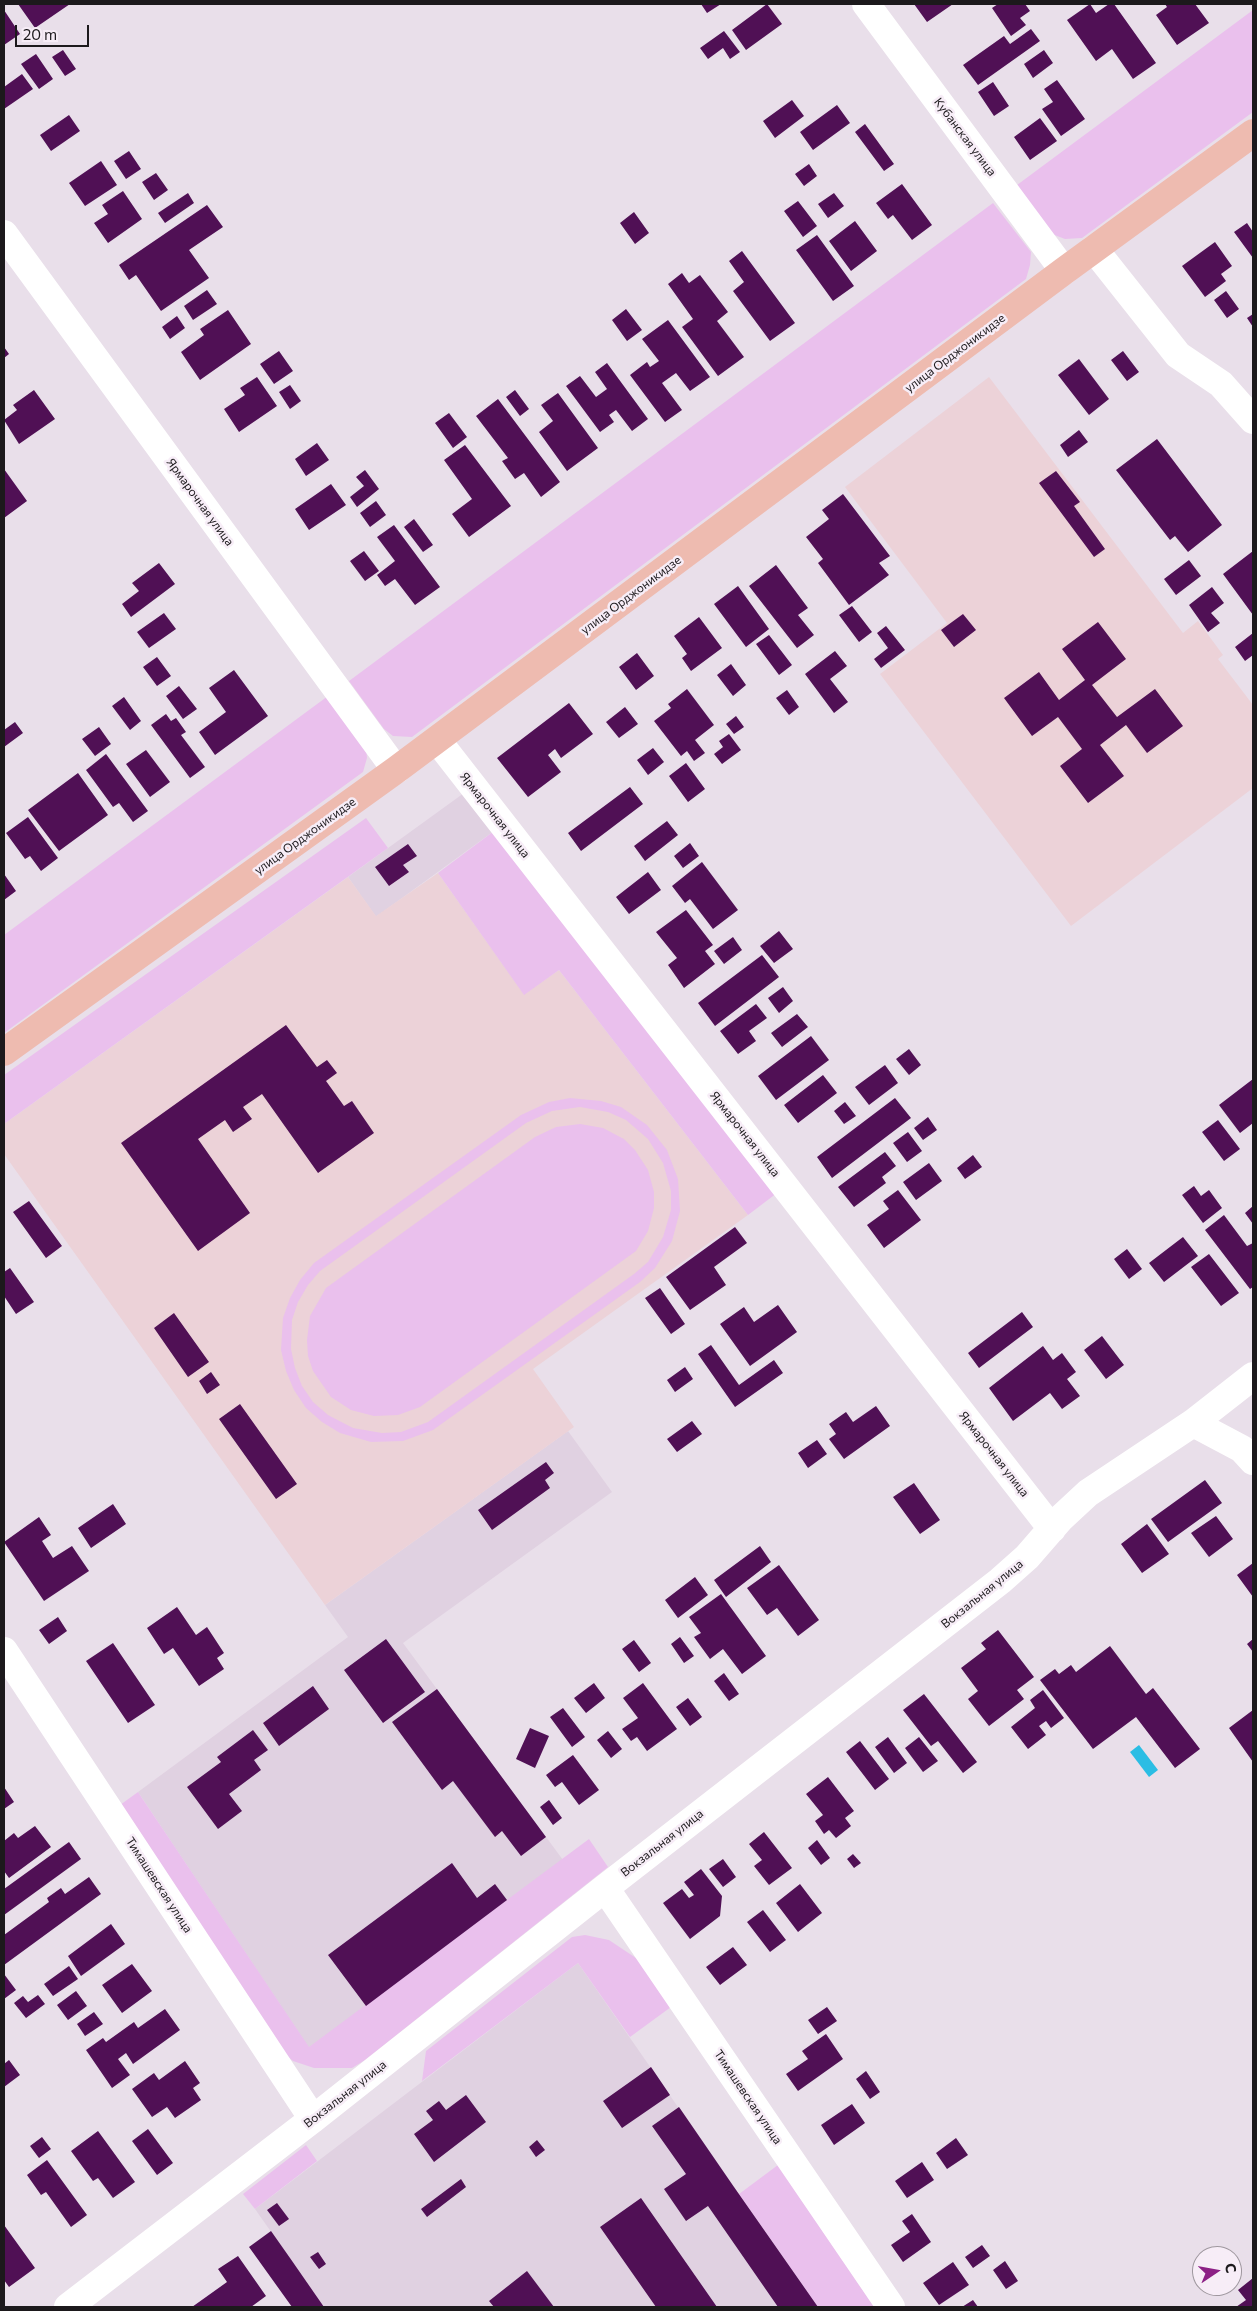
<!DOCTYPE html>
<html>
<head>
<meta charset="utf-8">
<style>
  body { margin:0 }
  #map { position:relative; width:1257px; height:2311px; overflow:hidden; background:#e9dfea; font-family:Commissioner,sans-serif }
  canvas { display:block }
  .frame { position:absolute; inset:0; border:5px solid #1c191c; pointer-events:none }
  .north { position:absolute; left:1192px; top:2246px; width:50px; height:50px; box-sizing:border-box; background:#f7edf7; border:1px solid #9f989f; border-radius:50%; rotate:78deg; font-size:14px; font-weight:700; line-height:20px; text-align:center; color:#1c191c }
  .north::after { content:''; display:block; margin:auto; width:18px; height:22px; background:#8c2085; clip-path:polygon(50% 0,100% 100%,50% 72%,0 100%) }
  .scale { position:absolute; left:15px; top:25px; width:74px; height:22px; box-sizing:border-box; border:2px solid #1c191c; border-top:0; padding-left:6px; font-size:15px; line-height:18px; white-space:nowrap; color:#1c191c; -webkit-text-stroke:4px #f7edf7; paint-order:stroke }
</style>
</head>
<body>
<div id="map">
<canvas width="1257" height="2311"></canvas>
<div class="frame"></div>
<div class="north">С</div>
<div class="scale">20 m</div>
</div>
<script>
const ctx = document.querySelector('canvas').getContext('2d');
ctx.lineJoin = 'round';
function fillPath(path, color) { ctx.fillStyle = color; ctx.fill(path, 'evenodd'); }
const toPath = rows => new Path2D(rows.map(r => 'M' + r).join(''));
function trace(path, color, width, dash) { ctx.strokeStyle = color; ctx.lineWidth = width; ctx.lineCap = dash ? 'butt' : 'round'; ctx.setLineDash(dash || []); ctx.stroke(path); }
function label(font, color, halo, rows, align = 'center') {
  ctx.font = font + ' Commissioner,sans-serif'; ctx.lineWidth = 5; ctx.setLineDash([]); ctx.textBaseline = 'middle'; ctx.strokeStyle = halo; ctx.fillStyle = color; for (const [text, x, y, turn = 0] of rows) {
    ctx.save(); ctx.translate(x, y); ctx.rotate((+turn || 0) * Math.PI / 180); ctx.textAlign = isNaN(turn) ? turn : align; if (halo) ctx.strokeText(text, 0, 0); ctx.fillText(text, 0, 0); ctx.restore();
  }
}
fillPath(toPath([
  [464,793,494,831,376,917,348,877],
  [568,1431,612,1492,403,1643,563,1860,309,2048,138,1792,348,1637,325,1605],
  [578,1963,712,2156,664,2189,734,2187,818,2307,324,2307,255,2209]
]), '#e0d1e1');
fillPath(toPath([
  [989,377,1183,633,1198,621,1223,655,1218,659,1253,705,1253,788,1071,926,880,674,947,623,845,487],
  [438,873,524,994,559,970,748,1215,533,1369,574,1427,325,1605,4,1154,4,1124,348,877,376,916]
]), '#ecd2d8');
fillPath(toPath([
  [1253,10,1253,112,1082,238,1065,239,1052,234,1017,185],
  [993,203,1031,252,1030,265,1026,279,412,737,393,736,384,729,349,681],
  [328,696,366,748,367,758,363,772,4,1033,4,935],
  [366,818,388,848,4,1124,4,1075],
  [494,831,777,1193,748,1215,559,970,524,995,438,873],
  [570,1098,601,1101,621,1107,647,1125,667,1150,678,1179,680,1211,672,1241,655,1268,640,1282,433,1430,403,1441,371,1442,340,1433,322,1422,306,1408,294,1390,286,1371,281,1350,283,1318,290,1298,300,1280,314,1263,521,1115,549,1102],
  [580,1107,608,1112,626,1120,648,1139,663,1163,671,1191,671,1210,663,1237,648,1262,634,1274,428,1422,401,1432,382,1433,353,1428,328,1415,313,1402,302,1386,295,1368,291,1349,292,1320,298,1302,308,1285,320,1271,526,1123,552,1111],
  [580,1124,603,1128,624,1139,635,1150,648,1170,654,1192,654,1208,648,1231,636,1251,420,1407,398,1415,374,1416,351,1410,331,1397,313,1371,308,1356,307,1340,310,1316,326,1288,535,1137,556,1127],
  [138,1792,309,2047,589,1839,608,1867,365,2060,352,2068,314,2068,293,2061,281,2051,120,1805],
  [585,1935,609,1940,639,1960,671,2007,630,2037,578,1963,422,2081,426,2051,572,1937],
  [306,2145,317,2161,255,2209,243,2194],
  [778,2165,874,2307,818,2307,739,2194]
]), '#eac0ed');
fillPath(toPath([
  [1139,1745,1158,1770,1149,1777,1130,1752]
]), '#2bbde4');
fillPath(toPath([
  [18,4,70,4,35,28],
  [701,4,721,4,707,13],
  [767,4,782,24,746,50,732,30],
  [914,4,953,4,927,22],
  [998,4,1025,4,1030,11,1020,18,1026,25,1011,36,992,8],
  [1090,4,1096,13,1109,4,1114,4,1156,63,1133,79,1112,49,1096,61,1067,20],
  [1165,4,1195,4,1209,23,1177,45,1156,15,1167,7],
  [4,10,20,34,4,45],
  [1031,29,1040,41,978,85,963,65,1004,36,1010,44],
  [724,31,740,52,730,59,723,48,708,59,700,48],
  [63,50,76,69,65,76,52,57],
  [1044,50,1053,63,1033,78,1024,64],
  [36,54,53,79,39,89,21,64],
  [22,74,33,89,4,109,4,87],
  [1057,80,1085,119,1061,136,1042,109,1053,102,1044,89],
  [993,82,1009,106,994,116,978,92],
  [792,100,804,116,775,138,763,121],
  [837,105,850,123,813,150,800,132],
  [69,115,80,131,51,151,40,135],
  [1040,118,1057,141,1030,160,1014,137],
  [865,124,894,164,884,171,855,132],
  [129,151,141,169,126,179,114,161],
  [101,161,117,185,85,206,69,183],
  [809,164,817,176,804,186,795,174],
  [156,173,168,190,154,200,142,182],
  [902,184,932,225,912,240,893,215,888,219,876,203],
  [123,191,142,219,108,243,94,223,108,214,102,205],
  [188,193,194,203,165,223,158,213],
  [834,193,844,206,828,218,818,204],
  [798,201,817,226,803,237,784,211],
  [207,205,223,227,189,250,209,278,161,311,136,275,129,280,119,265],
  [634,212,649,233,635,244,620,223],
  [855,221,877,251,851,271,829,241],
  [1247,223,1253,232,1253,258,1234,232],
  [817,235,854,286,833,301,796,250],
  [1215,242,1232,266,1221,274,1226,281,1205,297,1182,266],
  [742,251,795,323,770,341,733,291,744,282,729,261],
  [682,273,689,283,700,275,728,312,717,321,744,357,718,376,682,327,693,319,668,284],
  [207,290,217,304,193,320,184,306],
  [1226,291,1239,309,1227,318,1214,300],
  [626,309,642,330,627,341,612,320],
  [228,310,251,344,200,380,181,352,204,335,200,329],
  [1253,314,1253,327,1247,318],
  [177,316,185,328,170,339,162,327],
  [668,320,710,377,690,391,676,373,662,383,682,410,665,422,630,375,647,362,650,367,659,361,642,339],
  [4,347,9,354,4,358],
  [279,351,293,371,274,384,260,364],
  [1123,351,1139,372,1127,381,1111,360],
  [1079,359,1109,399,1089,415,1058,375],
  [607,363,648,419,632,431,616,410,609,415,614,422,600,432,566,386,580,376,596,397,607,389,595,372],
  [257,377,277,406,239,432,224,409,245,395,240,388],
  [290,385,301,401,290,409,279,392],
  [34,390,55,419,19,444,4,420,17,410,13,405],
  [515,390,529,409,520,416,506,397],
  [558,393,598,448,567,471,539,432,553,421,541,405],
  [498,399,560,482,541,497,524,473,515,479,502,461,508,458,476,416],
  [449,413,467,437,453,448,435,423],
  [1079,430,1088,442,1068,457,1060,445],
  [1157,439,1222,525,1188,552,1175,536,1170,540,1116,470],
  [317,443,329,460,306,476,295,459],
  [465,445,511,506,469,537,452,514,472,499,444,460],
  [4,469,27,501,4,518],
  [365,470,379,489,357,507,350,497,364,486,356,477],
  [1056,471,1080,502,1074,506,1105,549,1094,557,1039,483],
  [331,484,346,505,309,530,295,509],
  [843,494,890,556,879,563,889,575,849,605,818,563,823,559,806,537,829,519,822,510],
  [376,501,386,515,370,527,360,513],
  [414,519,433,545,423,552,404,527],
  [394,525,440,587,415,605,395,579,385,586,377,575,395,561,377,537],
  [364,551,379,571,365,581,350,561],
  [1253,551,1253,615,1223,574],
  [1189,560,1201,576,1176,595,1164,579],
  [159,563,175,584,131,617,122,604,139,591,132,583],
  [776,565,808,608,798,615,814,635,797,648,749,586],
  [738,586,769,629,746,647,714,604],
  [1212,587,1224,603,1211,613,1220,623,1208,632,1189,605],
  [852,606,872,632,859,642,839,615],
  [164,613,176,629,149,648,137,632],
  [963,614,976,630,954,647,941,630],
  [699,617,722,648,691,671,682,658,687,654,674,636],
  [1098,622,1126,659,1092,685,1117,717,1155,689,1183,726,1147,753,1126,725,1100,745,1124,776,1088,803,1060,766,1082,749,1058,717,1032,736,1004,698,1039,672,1059,700,1085,680,1062,649],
  [886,626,905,650,881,668,874,659,888,648,877,633],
  [1253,633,1253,655,1245,661,1235,647],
  [769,635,792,665,779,675,756,644],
  [835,651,847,666,830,679,848,702,834,713,805,674],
  [637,653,654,676,636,690,619,667],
  [157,657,171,676,157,686,143,667],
  [731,664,746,685,733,696,717,675],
  [234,670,268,716,215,755,199,732,226,712,209,688],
  [179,686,197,709,183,719,166,696],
  [687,689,714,725,695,740,705,753,694,761,687,751,681,756,654,721,671,708,668,704],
  [787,690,799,707,789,715,776,698],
  [124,697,141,721,130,730,112,706],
  [569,703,593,734,561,758,555,749,548,755,561,772,528,797,497,758],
  [625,707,638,724,619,738,606,722],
  [166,714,171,721,176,718,186,732,181,735,205,767,190,778,151,725],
  [736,716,744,727,734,734,726,724],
  [15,722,23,733,4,747,4,730],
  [99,727,111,744,95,756,82,739],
  [729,734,741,750,722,764,714,754,723,747,719,741],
  [653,748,664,762,648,775,637,760],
  [146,750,170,782,150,797,126,764],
  [106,754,148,811,133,822,119,803,113,807,86,770],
  [686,763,705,789,688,802,669,776],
  [78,773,108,815,59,851,28,810],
  [630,787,643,804,581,851,568,833],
  [28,817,58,858,41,871,30,856,25,859,6,833],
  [667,821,678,835,645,861,634,846],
  [690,843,699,856,683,868,674,856],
  [408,844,417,856,403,865,409,872,389,886,375,867],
  [702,862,738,910,713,929,690,899,685,903,672,886],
  [648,872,661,890,629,914,616,897],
  [4,874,16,891,4,900],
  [686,910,713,945,705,951,715,964,684,988,668,965,677,958,656,932],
  [779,931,793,949,774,963,760,946],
  [733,937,742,950,724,964,714,951],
  [762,955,779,977,715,1026,698,1003],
  [783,987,793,1001,779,1013,768,998],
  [756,1004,767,1018,749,1031,756,1041,738,1054,720,1031],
  [797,1014,808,1027,782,1047,771,1033],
  [286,1025,317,1067,327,1060,337,1073,326,1081,344,1106,352,1101,374,1133,318,1173,262,1094,243,1107,252,1119,233,1132,225,1120,198,1139,250,1213,198,1251,121,1143],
  [811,1036,829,1060,776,1100,758,1076],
  [909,1049,921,1065,909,1075,896,1059],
  [885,1065,898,1083,869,1105,855,1087],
  [823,1075,837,1093,798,1123,784,1105],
  [1253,1079,1253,1123,1240,1133,1219,1105],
  [895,1098,911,1118,832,1178,817,1157],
  [845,1102,856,1116,844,1124,834,1111],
  [928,1117,937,1130,923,1140,914,1128],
  [1218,1120,1240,1149,1224,1161,1202,1132],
  [908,1132,922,1151,907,1162,893,1143],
  [885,1152,896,1166,882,1177,886,1183,854,1207,838,1187],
  [973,1155,982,1167,965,1179,957,1168],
  [929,1163,942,1181,916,1200,903,1182],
  [1194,1186,1201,1196,1209,1190,1222,1208,1203,1223,1182,1195],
  [898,1190,921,1220,884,1248,867,1225,889,1209,883,1201],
  [29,1201,62,1246,46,1258,13,1212],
  [1253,1206,1253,1224,1245,1213],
  [1224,1215,1247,1246,1253,1243,1253,1287,1250,1289,1205,1230],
  [735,1227,747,1243,714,1267,726,1285,690,1310,666,1277],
  [1183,1237,1198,1256,1164,1282,1149,1263],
  [1127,1249,1142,1269,1129,1279,1114,1259],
  [1209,1254,1239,1293,1221,1306,1191,1267],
  [10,1268,34,1302,16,1314,4,1296,4,1272],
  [660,1288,685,1324,671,1334,645,1298],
  [778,1305,797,1332,750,1366,720,1324,744,1307,754,1322],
  [1022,1312,1033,1327,979,1368,968,1353],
  [174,1313,209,1362,188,1377,154,1328],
  [1102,1336,1124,1365,1106,1379,1084,1350],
  [711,1345,739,1385,774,1360,783,1373,735,1407,698,1354],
  [1043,1346,1053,1360,1062,1353,1076,1372,1067,1379,1080,1396,1062,1409,1050,1393,1013,1421,989,1388],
  [685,1367,693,1379,675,1392,667,1380],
  [211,1372,220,1385,207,1394,199,1381],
  [240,1404,297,1484,276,1499,219,1419],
  [876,1406,890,1426,844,1459,829,1439,836,1434,829,1424,846,1412,853,1422],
  [692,1421,702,1434,677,1452,667,1439],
  [817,1440,827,1454,808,1468,798,1453],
  [546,1462,554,1473,545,1480,550,1488,492,1530,478,1510],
  [1205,1480,1222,1503,1168,1542,1151,1519],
  [914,1483,940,1520,920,1534,893,1497],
  [113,1504,126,1524,91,1548,78,1528],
  [1216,1516,1233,1539,1209,1557,1191,1533],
  [39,1517,51,1535,42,1541,53,1558,72,1546,89,1571,44,1601,4,1542],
  [1147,1524,1169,1554,1142,1573,1121,1544],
  [760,1546,771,1562,726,1597,714,1580],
  [1253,1563,1253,1597,1237,1575],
  [779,1565,819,1620,798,1636,777,1608,767,1615,747,1588],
  [695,1577,708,1595,678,1618,665,1600],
  [721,1594,766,1656,742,1674,723,1649,710,1659,694,1637,701,1633,689,1617],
  [177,1607,196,1635,207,1627,224,1653,217,1658,224,1669,199,1686,173,1648,164,1654,147,1628],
  [58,1617,67,1631,49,1644,39,1630],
  [998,1630,1034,1677,1017,1690,1024,1699,989,1726,968,1699,978,1691,961,1668,986,1649,981,1643],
  [680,1637,694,1656,684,1663,671,1644],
  [386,1639,425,1692,383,1723,344,1670],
  [1253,1639,1253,1652,1247,1644],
  [634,1640,651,1663,639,1672,622,1649],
  [113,1643,155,1705,128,1723,86,1661],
  [1110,1646,1146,1694,1153,1688,1200,1749,1175,1768,1136,1717,1093,1749,1040,1680,1055,1669,1059,1674,1071,1665,1076,1672],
  [724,1673,739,1694,729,1701,714,1681],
  [594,1683,605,1698,586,1713,574,1698],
  [643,1683,677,1729,647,1751,637,1737,631,1741,622,1729,638,1718,623,1698],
  [313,1686,329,1709,279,1746,263,1723],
  [437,1689,546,1837,521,1856,502,1831,495,1837,453,1781,442,1790,392,1722],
  [1043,1690,1064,1718,1051,1728,1046,1721,1039,1726,1046,1735,1028,1749,1011,1727,1035,1708,1030,1700],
  [924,1694,977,1762,963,1773,938,1741,931,1746,903,1710],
  [688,1698,702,1717,690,1726,676,1707],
  [563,1708,585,1737,572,1747,550,1717],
  [1253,1710,1253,1762,1229,1728],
  [530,1728,549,1736,535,1768,516,1759],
  [253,1730,268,1750,254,1760,261,1770,229,1794,242,1811,218,1829,187,1787,221,1762,217,1757],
  [608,1731,622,1749,611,1758,597,1740],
  [888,1737,907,1763,894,1773,875,1747],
  [919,1737,938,1761,923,1772,905,1748],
  [860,1741,889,1779,875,1790,846,1752],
  [573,1755,599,1790,579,1805,562,1782,555,1787,546,1775],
  [828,1777,854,1811,845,1818,851,1826,836,1838,829,1830,824,1834,815,1821,823,1815,806,1794],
  [4,1787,14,1802,4,1809],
  [549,1800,562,1818,553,1825,540,1807],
  [35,1826,51,1847,9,1878,4,1871,4,1841,14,1833,18,1838],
  [764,1832,792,1868,769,1885,754,1866,762,1860,749,1844],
  [817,1840,830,1858,821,1865,808,1848],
  [69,1842,81,1859,4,1915,4,1889],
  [853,1854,861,1863,854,1868,847,1859],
  [723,1859,736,1877,723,1887,709,1869],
  [452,1863,477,1898,495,1884,507,1900,366,2006,328,1955],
  [701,1869,722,1896,720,1916,690,1939,663,1903,682,1889,689,1898,694,1895,684,1882],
  [89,1877,101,1894,4,1965,4,1935,49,1902,47,1898,61,1888,65,1894],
  [800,1884,822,1913,798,1932,776,1903],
  [763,1910,786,1940,770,1952,747,1922],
  [111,1924,125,1944,81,1976,68,1956],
  [733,1947,747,1965,720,1985,706,1967],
  [132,1964,152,1991,122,2013,102,1985],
  [69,1966,78,1979,53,1996,44,1984],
  [4,1974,16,1990,4,1999],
  [76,1991,87,2006,68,2020,57,2005],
  [38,1995,45,2004,26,2018,14,2003,23,1996,28,2002],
  [827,2007,837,2021,818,2034,808,2020],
  [165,2009,180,2030,133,2064,126,2053,118,2059,130,2075,112,2088,86,2050,103,2038,106,2042,134,2022,138,2028],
  [94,2012,103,2024,85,2036,77,2024],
  [826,2034,843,2059,798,2091,786,2074,808,2059,802,2051],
  [9,2060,20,2075,4,2087,4,2064],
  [185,2061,200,2083,193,2088,201,2100,175,2118,167,2107,152,2117,132,2089,154,2073,159,2080],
  [651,2067,670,2095,622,2128,603,2101],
  [866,2071,880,2092,870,2099,856,2079],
  [466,2095,486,2122,434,2162,414,2134,433,2120,426,2111,439,2101,446,2110],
  [852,2104,865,2123,834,2145,821,2125],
  [679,2107,734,2187,818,2307,778,2307,708,2206,686,2221,664,2189,686,2174,652,2126],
  [148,2129,173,2163,157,2175,132,2141],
  [98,2131,135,2182,113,2198,98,2178,93,2181,71,2151],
  [42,2137,51,2149,39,2158,30,2146],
  [956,2138,968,2155,947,2169,936,2153],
  [537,2140,545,2150,536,2157,529,2147],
  [47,2160,87,2215,71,2227,46,2192,41,2195,27,2175],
  [922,2162,934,2180,907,2198,895,2181],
  [461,2179,466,2187,427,2217,421,2209],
  [641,2198,717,2307,656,2307,600,2227],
  [277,2203,289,2219,279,2226,267,2210],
  [912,2214,931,2242,903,2262,891,2245,910,2232,902,2221],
  [4,2225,35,2268,9,2287,4,2280],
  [271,2231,290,2258,324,2307,292,2307,249,2247],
  [982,2245,990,2256,973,2268,965,2257],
  [318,2252,326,2264,319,2269,310,2257],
  [238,2256,266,2296,251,2307,192,2307,227,2282,218,2269],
  [1005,2261,1018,2281,1006,2289,993,2270],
  [953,2262,969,2285,939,2305,923,2283],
  [527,2271,554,2307,494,2307,489,2301],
  [1253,2278,1253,2307,1236,2307,1246,2300,1238,2290],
  [973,2300,978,2307,962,2307]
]), '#501055');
trace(toPath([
  [866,4,1064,271],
  [4,234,396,770],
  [1094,249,1178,355,1221,384,1253,420],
  [437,740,1052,1529],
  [1193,1423,1242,1449,1253,1461],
  [4,1651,313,2119],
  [605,1888,891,2307],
  [68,2307,313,2119,605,1888,1000,1581,1027,1557,1060,1519,1088,1493,1193,1423,1253,1376]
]), '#fff', 28);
trace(toPath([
  [4,1052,396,770,1064,271,1253,133]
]), '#eebbb0', 28);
label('12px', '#1c191c', '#f7edf7', [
  ["Кубанская улица",965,137,53],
  ["улица Орджоникидзе",955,353,-37],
  ["Ярмарочная улица",200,502,54],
  ["улица Орджоникидзе",631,595,-37],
  ["Ярмарочная улица",495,815,52],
  ["улица Орджоникидзе",305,836,-36],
  ["Ярмарочная улица",745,1134,52],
  ["Ярмарочная улица",994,1454,52],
  ["Вокзальная улица",982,1594,-39],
  ["Вокзальная улица",662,1843,-38],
  ["Тимашевская улица",159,1885,57],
  ["Вокзальная улица",345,2094,-38],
  ["Тимашевская улица",748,2097,56]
]);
</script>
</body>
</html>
